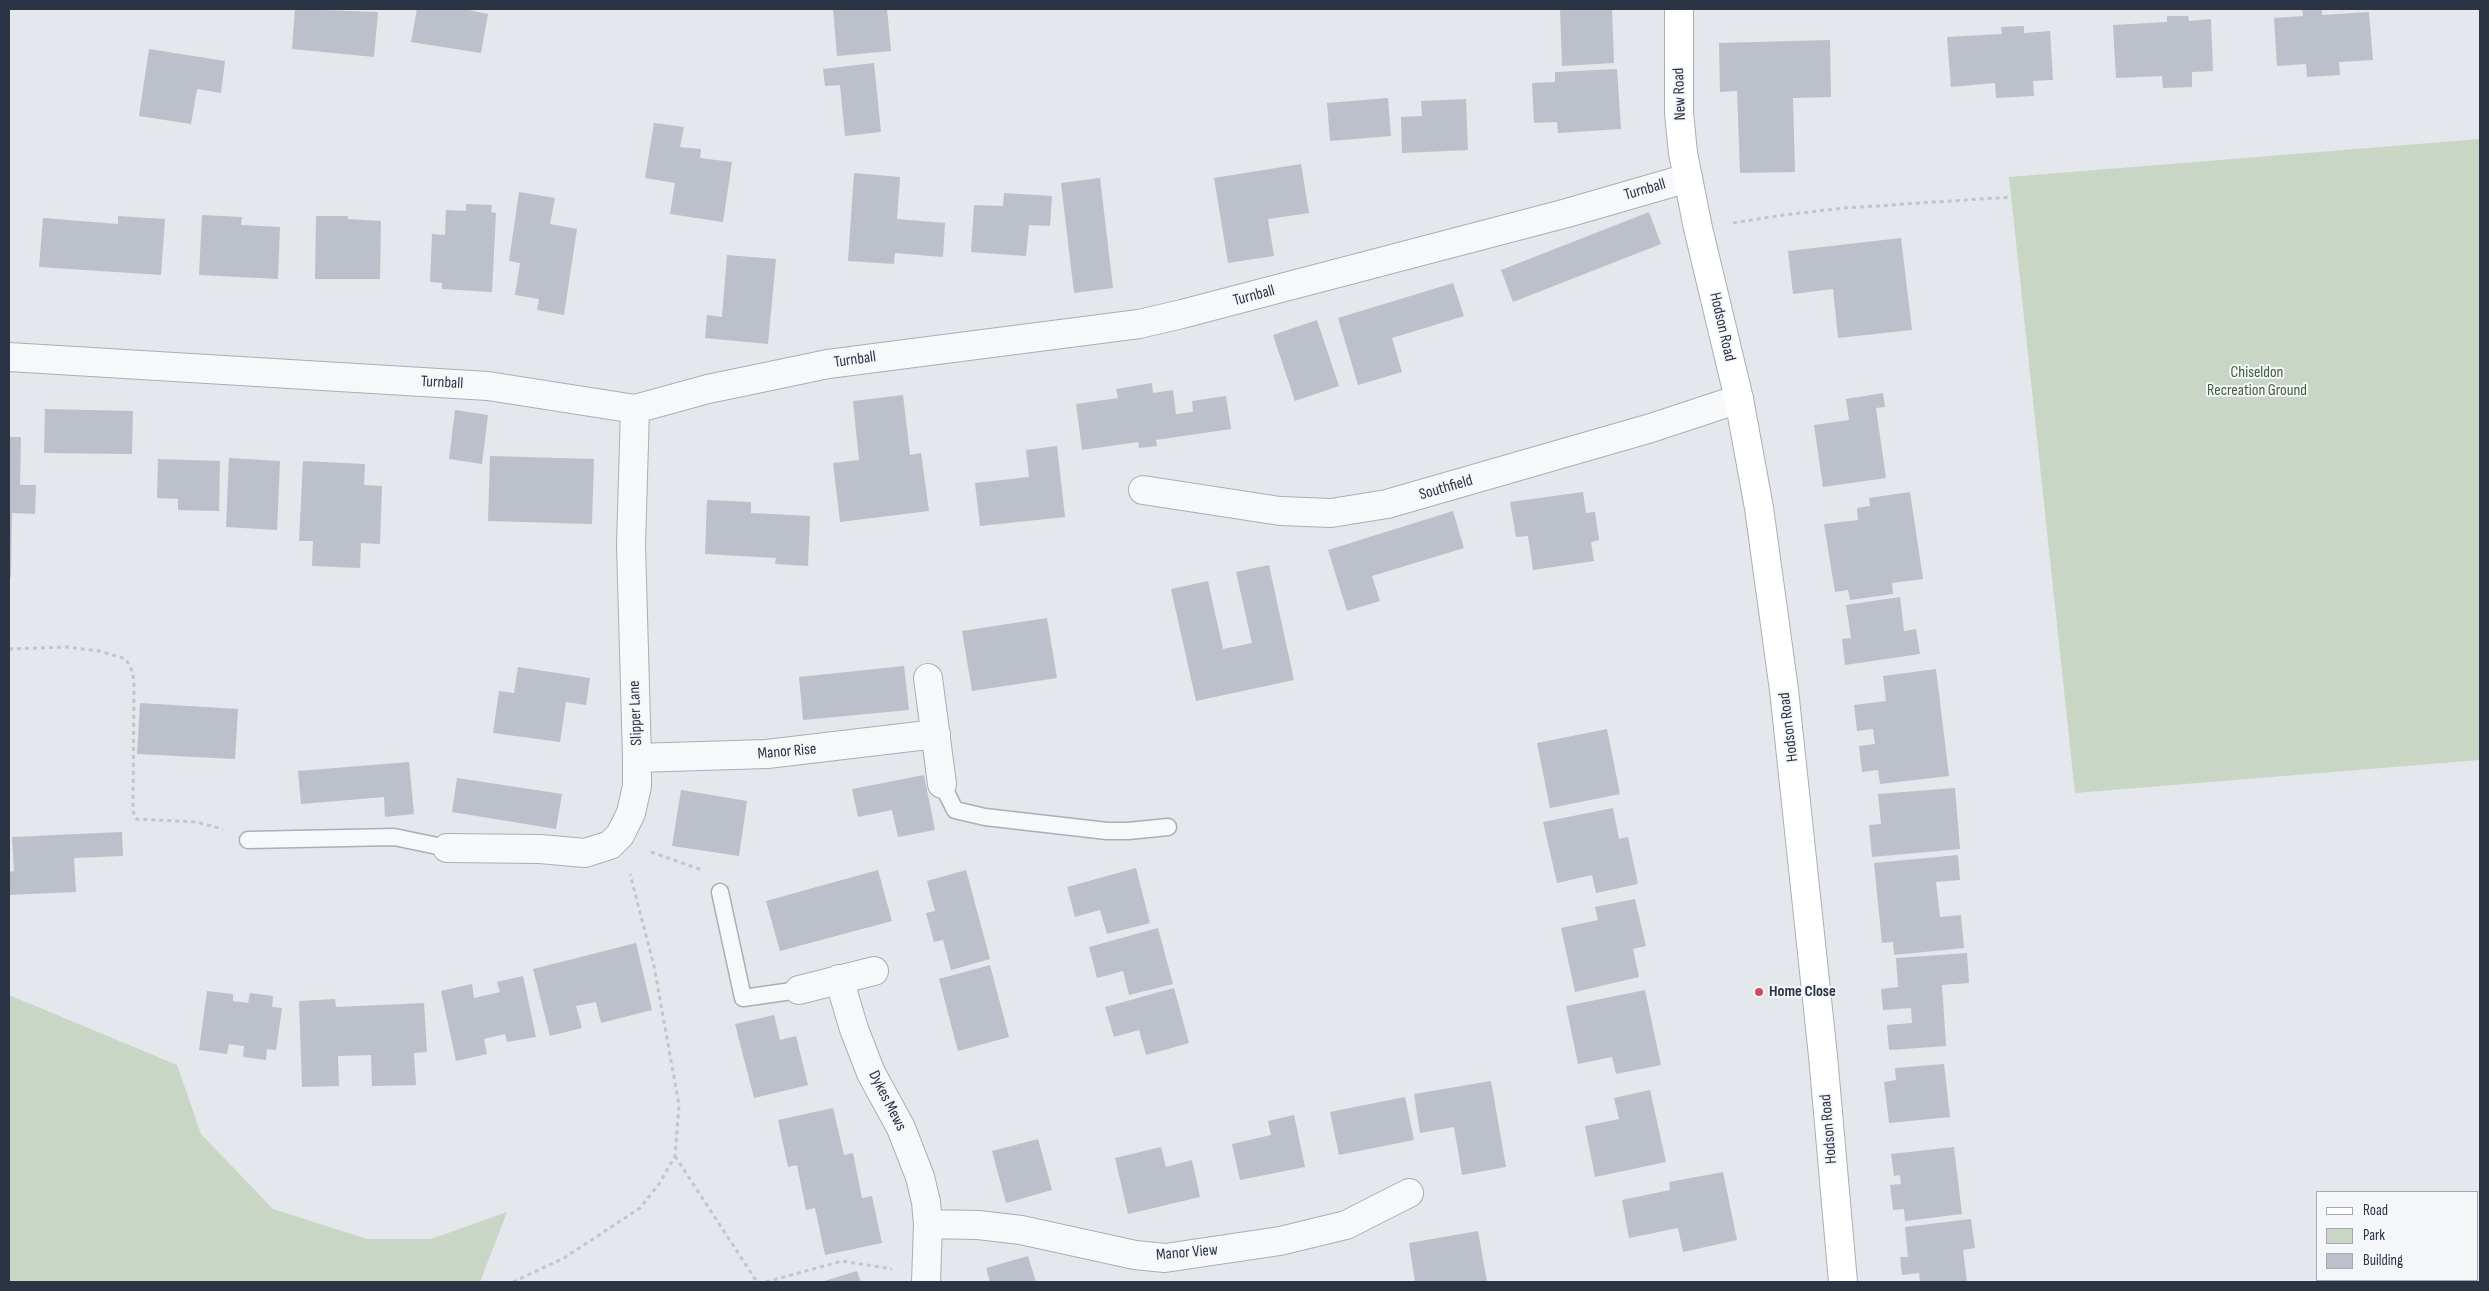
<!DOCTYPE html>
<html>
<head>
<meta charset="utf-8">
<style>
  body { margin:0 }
  #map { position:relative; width:2489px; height:1291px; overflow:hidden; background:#e4e7ec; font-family:"Sofia Sans Condensed",sans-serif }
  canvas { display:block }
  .frame { position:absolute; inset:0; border:10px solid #2b3445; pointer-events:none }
  .legend { position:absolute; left:2316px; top:1191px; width:162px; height:90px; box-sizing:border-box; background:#f4f6f9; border:1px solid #a4a8b1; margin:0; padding:6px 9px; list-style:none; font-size:15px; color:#2b3445 }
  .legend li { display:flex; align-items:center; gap:10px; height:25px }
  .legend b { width:25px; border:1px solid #a4a8b1 }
</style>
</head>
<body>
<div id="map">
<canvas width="2489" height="1291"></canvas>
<div class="frame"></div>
<ul class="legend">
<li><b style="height:6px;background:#fff"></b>Road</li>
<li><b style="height:14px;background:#c9d6c5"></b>Park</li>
<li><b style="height:14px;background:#bbc0ca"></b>Building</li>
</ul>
</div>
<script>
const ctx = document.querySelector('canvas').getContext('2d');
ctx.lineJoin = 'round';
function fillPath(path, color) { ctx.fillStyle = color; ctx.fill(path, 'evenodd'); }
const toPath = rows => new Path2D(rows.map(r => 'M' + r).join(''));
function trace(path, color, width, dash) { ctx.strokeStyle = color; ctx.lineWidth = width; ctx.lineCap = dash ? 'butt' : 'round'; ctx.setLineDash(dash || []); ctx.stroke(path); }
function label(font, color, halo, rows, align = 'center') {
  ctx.font = font + ' "Sofia Sans Condensed",sans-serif'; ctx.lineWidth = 4; ctx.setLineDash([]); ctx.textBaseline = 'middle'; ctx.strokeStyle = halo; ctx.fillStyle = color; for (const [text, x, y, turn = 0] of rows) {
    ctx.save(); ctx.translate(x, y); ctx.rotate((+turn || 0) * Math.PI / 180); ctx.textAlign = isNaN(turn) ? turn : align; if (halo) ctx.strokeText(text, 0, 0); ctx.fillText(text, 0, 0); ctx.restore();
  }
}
fillPath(toPath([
  [2480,139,2480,760,2075,793,2009,177],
  [9,995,177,1065,201,1134,273,1209,367,1239,431,1239,507,1212,480,1282,9,1282]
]), '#c9d6c5');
fillPath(toPath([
  [295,9,378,12,374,57,292,49],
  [417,9,464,9,488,14,481,53,411,42],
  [833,9,887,9,891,51,837,56],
  [1560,9,1612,9,1614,63,1562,66],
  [2302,9,2322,9,2322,15,2369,12,2373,60,2339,62,2340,75,2307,77,2306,64,2277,66,2274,18,2303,16],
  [2167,16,2188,16,2189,21,2211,19,2213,71,2192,72,2192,87,2163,88,2162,76,2116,78,2113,25,2167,22],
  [2024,26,2024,33,2050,31,2053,80,2033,81,2034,96,1996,98,1995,83,1951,87,1947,37,2002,34,2001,27],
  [1830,40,1831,97,1793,98,1795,172,1740,173,1737,91,1720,92,1719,43],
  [149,49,225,61,221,93,197,89,191,124,139,116],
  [874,63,881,132,845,136,840,85,825,86,823,69],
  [1617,69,1621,129,1558,133,1557,122,1534,123,1532,83,1555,82,1555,72],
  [1388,98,1391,136,1330,141,1327,103],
  [1466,99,1468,150,1402,153,1401,117,1422,116,1421,101],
  [654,123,684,127,680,147,701,149,700,158,732,162,723,222,670,214,675,183,645,178],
  [1301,164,1309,213,1268,219,1274,256,1228,263,1214,178],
  [854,173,900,177,897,219,945,223,943,257,895,253,894,264,848,261],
  [1100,178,1113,288,1074,293,1061,183],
  [519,192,555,198,550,224,577,229,564,315,537,310,539,299,515,295,520,263,509,261],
  [1004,193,1052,196,1050,226,1029,225,1026,256,971,252,974,205,1003,206],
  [466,204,492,205,491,212,496,213,492,292,442,289,442,283,430,282,432,234,445,235,446,210,466,211],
  [1649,212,1661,244,1513,302,1501,270],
  [202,215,242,217,241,225,280,227,278,279,199,275],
  [118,216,165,219,161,275,39,267,43,218,118,224],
  [316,216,348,216,348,219,381,221,380,279,315,279],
  [1901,238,1912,330,1838,338,1833,289,1793,294,1788,251],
  [727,255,776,259,768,344,705,338,707,315,722,317],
  [1453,283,1464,316,1392,338,1402,372,1358,385,1338,318],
  [1317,320,1339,386,1295,401,1273,335],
  [1152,383,1153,393,1173,390,1176,414,1193,412,1192,401,1226,396,1231,429,1156,440,1157,446,1139,448,1138,442,1082,450,1076,404,1118,398,1116,389],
  [1883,393,1885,407,1876,408,1886,478,1823,487,1814,425,1849,420,1846,399],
  [903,395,910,455,921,453,929,511,840,522,833,463,859,460,853,401],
  [45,409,133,411,132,454,44,453],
  [455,410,488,415,482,464,449,459],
  [9,437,21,437,20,485,36,485,35,514,12,513,11,577,9,577],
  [1057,446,1065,517,980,526,975,483,1029,477,1026,450],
  [490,456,594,459,592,524,488,521],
  [229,458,280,461,277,530,226,527],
  [158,459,220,461,219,511,178,510,178,499,157,498],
  [303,461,365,464,364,485,382,486,380,544,361,543,360,568,312,566,313,541,299,541],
  [1583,492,1586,513,1595,512,1599,540,1591,542,1594,561,1533,570,1528,536,1516,537,1510,502],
  [1910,492,1923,579,1892,583,1893,594,1850,600,1848,590,1835,592,1824,524,1858,520,1857,508,1870,506,1869,498],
  [707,500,751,502,751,513,810,516,808,566,775,564,776,558,705,554],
  [1453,511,1464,548,1372,576,1380,601,1347,611,1328,550],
  [1269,565,1294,680,1196,701,1171,589,1208,581,1223,649,1252,643,1236,572],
  [1900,597,1904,631,1916,629,1920,654,1845,665,1842,639,1851,638,1846,605],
  [1047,618,1057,678,972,691,962,631],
  [904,666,909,710,803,720,799,677],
  [518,667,590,678,586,705,566,702,560,742,493,733,499,691,514,693],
  [1936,669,1949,776,1880,784,1878,770,1862,772,1859,746,1875,744,1873,729,1857,731,1854,705,1886,701,1883,676],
  [140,703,238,709,235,759,137,754],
  [1607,729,1620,794,1550,808,1537,743],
  [409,762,414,814,385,817,384,797,301,804,298,771],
  [924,775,935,830,898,837,892,810,858,817,852,789],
  [457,778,562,794,556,829,452,812],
  [1955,788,1960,849,1872,857,1869,825,1881,824,1878,794],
  [681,790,747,801,739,856,672,846],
  [1613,808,1619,839,1628,837,1638,884,1596,893,1592,875,1557,883,1543,822],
  [122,832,123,856,74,858,76,892,9,895,9,872,14,871,12,837],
  [1958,855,1960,880,1936,882,1940,917,1961,915,1964,948,1894,955,1893,942,1882,943,1874,863],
  [1136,868,1150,923,1107,934,1100,910,1075,917,1067,887],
  [878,870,892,921,780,951,766,901],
  [966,870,990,959,951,970,943,940,934,942,926,913,935,911,927,881],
  [1635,899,1646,946,1633,949,1639,977,1575,992,1561,928,1598,920,1595,907],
  [1158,928,1173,984,1129,995,1123,971,1097,978,1089,947],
  [636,943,652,1010,601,1023,596,1002,576,1006,582,1028,550,1036,533,969],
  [1967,953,1969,983,1942,985,1946,1046,1889,1050,1887,1025,1912,1023,1911,1008,1883,1010,1881,989,1898,987,1896,958],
  [990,965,1009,1037,958,1051,939,979],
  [523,976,536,1037,507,1042,505,1034,484,1039,487,1054,456,1061,441,991,472,984,474,998,500,992,497,982],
  [1174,988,1189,1043,1146,1055,1139,1030,1114,1037,1105,1007],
  [1645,990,1661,1065,1616,1074,1612,1057,1578,1064,1566,1006],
  [207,991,233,994,233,1001,248,1003,250,993,273,996,272,1007,282,1008,276,1050,267,1049,266,1060,243,1057,244,1046,229,1044,227,1054,199,1050],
  [335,999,336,1007,424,1003,427,1052,414,1053,416,1085,372,1086,371,1055,338,1056,339,1086,302,1087,299,1001],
  [774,1015,780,1040,796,1036,808,1085,754,1098,735,1024],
  [1944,1064,1950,1117,1889,1123,1884,1082,1896,1080,1895,1068],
  [1491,1081,1506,1167,1462,1175,1454,1127,1420,1133,1414,1094],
  [1650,1090,1666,1162,1595,1177,1585,1126,1619,1119,1614,1098],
  [1405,1097,1414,1140,1339,1155,1330,1112],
  [833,1108,844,1155,853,1153,862,1198,872,1196,882,1243,825,1255,815,1208,806,1210,797,1165,788,1167,778,1120],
  [1294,1115,1305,1167,1240,1180,1232,1144,1271,1135,1268,1121],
  [1038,1139,1052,1190,1006,1203,992,1151],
  [1161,1147,1166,1167,1192,1160,1200,1197,1128,1214,1115,1158],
  [1954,1147,1962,1214,1905,1221,1904,1209,1893,1210,1890,1185,1901,1184,1900,1175,1894,1176,1891,1154],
  [1723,1172,1737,1240,1683,1252,1678,1228,1629,1238,1622,1200,1670,1190,1669,1182],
  [1971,1219,1975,1248,1963,1250,1967,1282,1920,1282,1919,1273,1902,1275,1900,1257,1908,1257,1905,1227],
  [1478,1231,1487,1282,1415,1282,1409,1243],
  [1028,1256,1036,1282,990,1282,986,1268],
  [857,1271,861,1282,821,1282]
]), '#bbc0ca');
const service = toPath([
  [942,784,955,810,985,817,1107,831,1128,831,1168,827],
  [248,840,394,837,447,848],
  [720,892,743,998,799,990]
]);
const minor = toPath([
  [9,357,488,386,635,409,708,389,828,364,1139,324,1182,314,1567,213,1688,178],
  [1143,490,1280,511,1331,513,1387,504,1651,428,1739,399],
  [928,678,942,784],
  [637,758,767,754,936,734],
  [447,848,540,849,585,853,610,845,620,835,631,813,637,786,637,758,631,545,635,409],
  [839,979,854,1029,871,1073,901,1128,920,1177,926,1202,928,1224,926,1282],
  [799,990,874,971],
  [928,1224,978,1225,1021,1230,1135,1255,1165,1258,1280,1241,1346,1225,1409,1193]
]);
const secondary = toPath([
  [1679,9,1679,113,1683,153,1698,228,1739,399,1759,508,1784,690,1823,1056,1843,1282]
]);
trace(service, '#a9aeb7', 19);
trace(minor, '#a9aeb7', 30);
trace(secondary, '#a9aeb7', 30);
trace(toPath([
  [1733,223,1783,215,1845,208,2011,197],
  [9,649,67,647,99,651,126,659,133,673,134,686,133,811,136,819,196,822,223,829],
  [651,852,702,870],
  [675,1156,757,1282],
  [513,1282,564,1258,640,1208,659,1184,675,1156,679,1105,654,966,630,874],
  [766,1282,842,1261,892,1269]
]), '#c2c5cb', 3, [4, 4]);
trace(service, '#f7f8fa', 16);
trace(minor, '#f7f8fa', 28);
trace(secondary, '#fff', 28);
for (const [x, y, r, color] of [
  [1759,992,5,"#d1495b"]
]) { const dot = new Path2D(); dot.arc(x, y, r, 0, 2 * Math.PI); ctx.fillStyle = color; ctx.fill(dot); trace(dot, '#f4f6f9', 2); }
label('16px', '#2b3445', '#f4f6f9', [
  ["New Road",1680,94,-92],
  ["Turnball",1645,190,-16],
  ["Turnball",1254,296,-15],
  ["Hodson Road",1722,327,77],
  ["Turnball",855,360,-8],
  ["Turnball",442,383,3],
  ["Southfield",1446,488,-16],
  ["Slipper Lane",636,713,-92],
  ["Hodson Road",1789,727,-97],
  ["Manor Rise",787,752,-5],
  ["Dykes Mews",887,1101,63],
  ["Hodson Road",1829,1129,-95],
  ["Manor View",1187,1253,-5]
]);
label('16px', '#3f6138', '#f4f6f9', [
  ["Chiseldon",2257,373],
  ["Recreation Ground",2257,391]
]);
label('bold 16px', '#2b3445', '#f4f6f9', [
  ["Home Close",1769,992]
], 'left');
</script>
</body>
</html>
